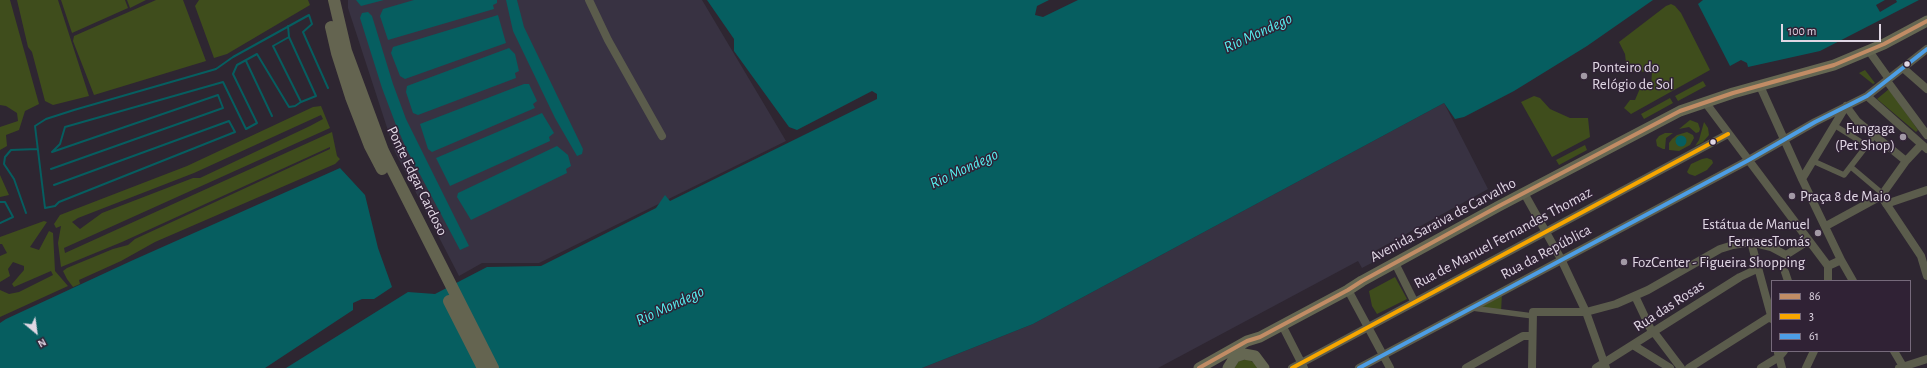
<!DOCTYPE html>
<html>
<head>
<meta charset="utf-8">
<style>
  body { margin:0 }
  #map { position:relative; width:1927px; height:368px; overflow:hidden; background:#2e2631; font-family:"Alegreya Sans",sans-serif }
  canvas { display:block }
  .legend { position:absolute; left:1771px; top:280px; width:140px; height:72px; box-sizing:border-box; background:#302235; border:1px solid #766a7b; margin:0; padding:5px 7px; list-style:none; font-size:12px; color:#e0d7e4 }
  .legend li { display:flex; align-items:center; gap:8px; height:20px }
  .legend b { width:20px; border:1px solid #766a7b }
  .north { position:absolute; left:16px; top:312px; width:40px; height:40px; -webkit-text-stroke:3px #302235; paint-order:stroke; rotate:151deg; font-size:11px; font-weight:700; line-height:16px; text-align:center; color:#e0d7e4 }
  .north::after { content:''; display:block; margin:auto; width:14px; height:18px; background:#e0d7e4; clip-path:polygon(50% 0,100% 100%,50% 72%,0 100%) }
  .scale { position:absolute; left:1781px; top:24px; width:100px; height:18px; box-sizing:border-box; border:2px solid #e0d7e4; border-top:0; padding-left:5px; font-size:12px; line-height:14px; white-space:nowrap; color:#e0d7e4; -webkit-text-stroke:3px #302235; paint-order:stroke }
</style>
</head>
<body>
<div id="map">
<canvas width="1927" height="368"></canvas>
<ul class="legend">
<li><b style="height:5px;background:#c18c65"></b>86</li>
<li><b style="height:5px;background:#f7a600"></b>3</li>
<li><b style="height:5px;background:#4d9ee5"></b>61</li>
</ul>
<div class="north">N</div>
<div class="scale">100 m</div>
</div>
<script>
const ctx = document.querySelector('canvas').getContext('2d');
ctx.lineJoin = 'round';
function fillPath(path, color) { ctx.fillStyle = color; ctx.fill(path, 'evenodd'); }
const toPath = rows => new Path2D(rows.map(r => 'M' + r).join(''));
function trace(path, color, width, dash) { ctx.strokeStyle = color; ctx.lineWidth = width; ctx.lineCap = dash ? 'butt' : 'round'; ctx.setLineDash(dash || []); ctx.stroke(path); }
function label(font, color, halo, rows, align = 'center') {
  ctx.font = font + ' "Alegreya Sans",sans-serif'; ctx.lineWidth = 3; ctx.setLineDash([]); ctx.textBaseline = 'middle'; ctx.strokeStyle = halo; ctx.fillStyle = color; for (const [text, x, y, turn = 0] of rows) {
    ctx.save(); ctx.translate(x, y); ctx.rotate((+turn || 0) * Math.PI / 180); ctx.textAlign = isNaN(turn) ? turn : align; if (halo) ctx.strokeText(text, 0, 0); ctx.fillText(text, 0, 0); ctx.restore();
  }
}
fillPath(toPath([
  [348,0,702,0,786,141,539,263,482,263,459,276,395,152,348,8],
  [1444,103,1488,189,1375,251,1379,259,1362,268,1358,261,1158,368,922,368,1033,324]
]), '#383242');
fillPath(toPath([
  [0,0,10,0,39,104,25,111,19,130,6,135,7,146,0,150,0,127,18,121,17,113,6,106,0,105],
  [17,0,58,0,89,96,53,105,45,101,32,52,28,47],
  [61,0,125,0,128,8,72,33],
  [127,0,146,0,130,8],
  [156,0,183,0,206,61,94,95,73,41,74,36],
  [199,0,308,0,310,5,227,54,214,58,195,6],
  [1671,4,1675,6,1681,13,1710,70,1631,114,1624,108,1630,100,1635,100,1641,86,1651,87,1652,72,1627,71,1625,54,1619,42,1666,6],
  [1865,70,1875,83,1873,84,1859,73],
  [1703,81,1706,86,1678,101,1675,96],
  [1889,89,1918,130,1916,132,1877,99],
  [1534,96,1540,98,1550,109,1570,118,1588,118,1590,137,1552,157,1521,102],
  [1670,98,1673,103,1644,119,1641,114],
  [321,106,330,128,64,248,65,253,332,132,337,156,340,159,335,164,155,242,121,261,79,280,80,284,73,287,67,279,63,271,67,268,113,249,128,245,135,239,330,149,330,147,122,242,61,267,58,243,61,226,56,228,54,224,60,215,187,166,313,107],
  [321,115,323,119,310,126,200,178,193,178,102,213,80,229,72,222,78,218,194,173],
  [1690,120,1698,123,1700,129,1699,132,1696,133,1689,127,1679,129],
  [1704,122,1708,128,1709,135,1703,142,1695,146,1699,140],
  [1687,132,1693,135,1694,138,1690,145,1679,151,1669,150,1669,143,1672,139,1677,135],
  [1665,133,1673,133,1666,138,1665,149,1663,149,1657,146,1656,140,1659,136],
  [1585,145,1587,150,1559,165,1556,160],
  [1707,158,1712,160,1713,163,1707,170,1695,176,1689,174,1687,172,1691,164,1702,159],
  [0,175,9,195,0,197],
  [44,221,47,222,30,247,39,250,49,231,53,233,55,271,68,286,0,317,0,290,9,294,19,292,53,275,51,271,14,287,12,284,24,270,24,266,13,262,8,269,10,276,0,282,0,256,7,253,2,244,0,244,0,237],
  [1395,277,1407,299,1377,314,1372,306,1369,291],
  [1502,293,1501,312,1471,308],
  [1248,359,1254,363,1258,368,1234,368,1239,361]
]), '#3f4d1c');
fillPath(toPath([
  [356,0,384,0,361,6],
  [414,0,497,0,497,3,493,5,494,9,388,40,380,16,383,9],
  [506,0,517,0,524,27,583,149,582,154,577,156,555,118,513,31],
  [707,0,1049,0,1037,6,1035,15,1043,17,1078,0,1653,0,1587,46,1514,91,1464,117,1455,119,1444,103,1033,324,922,368,286,368,408,292,435,294,487,267,541,266,656,208,665,195,670,201,877,99,877,94,872,91,797,130,789,127,734,51,734,39],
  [1703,0,1919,0,1820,51,1748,67,1747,63,1741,60,1730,66,1698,4],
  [368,12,372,16,393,84,406,119,469,246,460,250,406,148,396,125,382,88,360,18,362,13],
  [498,15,506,43,405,79,400,76,391,53,393,47],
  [509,48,515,54,519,71,515,73,516,78,418,115,413,113,406,92,407,86],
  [524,84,529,84,537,101,533,104,535,108,432,152,428,149,420,124],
  [542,113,554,133,549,137,550,141,450,186,436,158],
  '1675.5 141a5.5 5.5 0 1 1 11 0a5.5 5.5 0 1 1-11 0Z',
  [557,146,568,155,571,166,566,169,567,173,471,220,457,197,458,193],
  [340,168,365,195,378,248,392,287,374,299,362,299,353,303,353,310,265,368,0,368,0,323,6,319,131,261]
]), '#065e60');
fillPath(toPath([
  [1885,0,1896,0,1897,2,1880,12,1876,5]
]), '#2e2631');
trace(toPath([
  [288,26,289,37,316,96,301,102],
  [246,61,272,116],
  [51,169,223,108,218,95,52,152,60,144,65,127,223,82,246,129,257,123,233,74,237,65,257,54,289,107,295,106,301,102,273,46,289,37],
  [54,185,229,121,235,132,59,202,55,206,45,208,35,126,46,119,74,110,216,69,233,57,309,15,312,24,303,32,328,88],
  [0,202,5,202,13,217,0,223],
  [26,213,14,179,4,164,5,157,11,150,37,149]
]), '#065e60', 2);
trace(toPath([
  [1834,125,1866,145],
  [1813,161,1844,175,1875,135],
  [1851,167,1883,194],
  [1472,308,1533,316]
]), '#5b5c4c', 5.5);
trace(toPath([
  [589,0,608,40,662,136],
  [1869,51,1889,79],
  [1903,68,1927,89],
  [1887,81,1927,135],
  [1760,86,1802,179,1841,260,1853,281],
  [1867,96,1927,149],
  [1705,102,1828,266,1841,260],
  [1802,179,1846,106,1857,121,1906,161],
  [1524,193,1561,259,1586,312,1606,368],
  [1881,196,1921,256,1927,276],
  [1886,204,1927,190],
  [1826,226,1881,196,1906,161,1921,145],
  [1751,242,1772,319],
  [1395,263,1414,301],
  [1828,266,1828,281],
  [1785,272,1788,281],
  [1348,290,1390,368],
  [1635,296,1652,332],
  [1282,325,1304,368],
  [1653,331,1681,368],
  [1633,345,1670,368],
  [1894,351,1904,368],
  [1778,353,1782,368],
  [1292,368,1728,134],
  [1359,368,1747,161,1815,122,1867,96,1927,49],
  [1466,368,1523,336,1532,336],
  [1532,368,1533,312,1586,312,1616,304,1648,290,1720,249,1733,245,1751,242,1771,247,1786,255,1808,241],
  [1596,368,1740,277,1757,269],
  [1689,368,1771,316],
  [1761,368,1779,357,1784,351],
  [1806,368,1814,351],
  [1899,368,1927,359]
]), '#5b5c4c', 8);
trace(toPath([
  [1199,368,1247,341,1260,337,1348,290,1362,281,1499,206,1680,111,1733,93,1834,65,1884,44,1927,21],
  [1228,368,1235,357,1244,354,1255,356,1264,368]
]), '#656752', 11);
trace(toPath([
  [334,0,346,51,383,151,493,368],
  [331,27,337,53,351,97,370,146,382,169],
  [449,301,483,368]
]), '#646450', 12);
trace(toPath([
  [1199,368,1247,341,1260,337,1348,290,1362,281,1499,206,1680,111,1733,93,1834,65,1884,44,1927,21]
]), '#c18c65', 4);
trace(toPath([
  [1292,368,1728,134]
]), '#f7a600', 4);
trace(toPath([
  [1359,368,1747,161,1815,122,1867,96,1927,49]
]), '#4d9ee5', 4);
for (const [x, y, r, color] of [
  [1907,64,3.5,"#e0d7e4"],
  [1584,76,4,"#a299a5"],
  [1903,137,4,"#a299a5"],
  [1713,142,3.5,"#e0d7e4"],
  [1792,196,4,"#a299a5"],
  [1818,233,4,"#a299a5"],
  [1624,262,4,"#a299a5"]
]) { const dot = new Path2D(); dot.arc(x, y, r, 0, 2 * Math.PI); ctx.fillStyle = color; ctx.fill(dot); trace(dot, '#302235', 1.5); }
label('15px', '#e0d7e4', '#302235', [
  ["Ponteiro do",1592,67],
  ["Relógio de Sol",1592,84],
  ["Fungaga",1895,128,"right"],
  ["(Pet Shop)",1895,145,"right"],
  ["Praça 8 de Maio",1800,196],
  ["Estátua de Manuel",1810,224,"right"],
  ["FernaesTomás",1810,241,"right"],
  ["FozCenter - Figueira Shopping",1632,262]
], 'left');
label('15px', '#e0d7e4', '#302235', [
  ["Ponte Edgar Cardoso",417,181,64],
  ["Avenida Saraiva de Carvalho",1443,220,-28],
  ["Rua de Manuel Fernandes Thomaz",1503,238,-28],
  ["Rua da República",1546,252,-28],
  ["Rua das Rosas",1669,306,-33]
]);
label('italic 16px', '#55eeef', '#302235', [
  ["Rio Mondego",1258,33,-25],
  ["Rio Mondego",964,169,-25],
  ["Rio Mondego",670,306,-25]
]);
</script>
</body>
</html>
